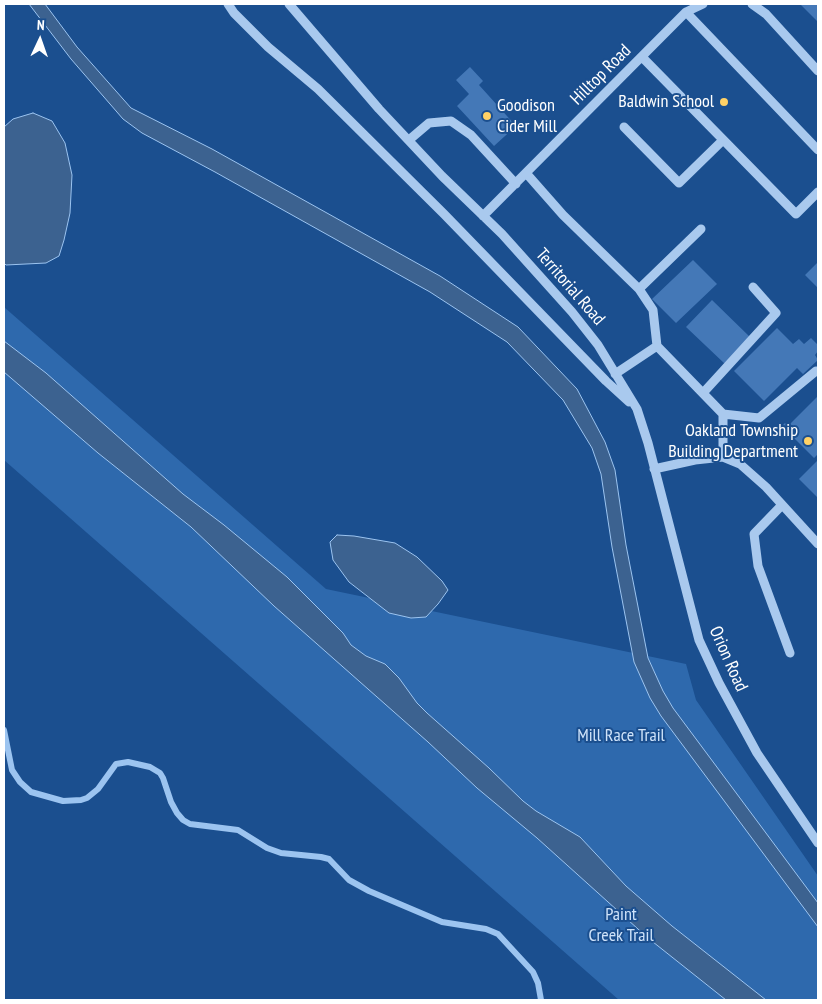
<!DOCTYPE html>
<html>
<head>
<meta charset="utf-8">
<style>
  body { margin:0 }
  #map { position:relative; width:822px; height:1004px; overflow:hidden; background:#1b4f8f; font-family:"PT Sans Narrow",sans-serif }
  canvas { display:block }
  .frame { position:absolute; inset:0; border:5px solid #fff; pointer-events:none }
  .north { position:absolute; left:15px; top:15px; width:50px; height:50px; -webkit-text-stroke:4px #1b4f8f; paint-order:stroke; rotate:3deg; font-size:14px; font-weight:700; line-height:20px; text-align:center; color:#fff }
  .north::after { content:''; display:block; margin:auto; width:18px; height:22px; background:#fff; clip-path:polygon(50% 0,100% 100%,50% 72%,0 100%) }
</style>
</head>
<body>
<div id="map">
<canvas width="822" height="1004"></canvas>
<div class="frame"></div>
<div class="north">N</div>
</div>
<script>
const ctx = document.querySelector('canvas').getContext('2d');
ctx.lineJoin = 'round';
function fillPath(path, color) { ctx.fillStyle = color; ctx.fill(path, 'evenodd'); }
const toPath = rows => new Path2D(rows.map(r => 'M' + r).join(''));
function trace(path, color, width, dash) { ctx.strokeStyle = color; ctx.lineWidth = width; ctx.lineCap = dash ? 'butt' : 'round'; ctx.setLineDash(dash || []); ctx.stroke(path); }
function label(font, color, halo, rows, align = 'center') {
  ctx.font = font + ' "PT Sans Narrow",sans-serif'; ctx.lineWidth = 4; ctx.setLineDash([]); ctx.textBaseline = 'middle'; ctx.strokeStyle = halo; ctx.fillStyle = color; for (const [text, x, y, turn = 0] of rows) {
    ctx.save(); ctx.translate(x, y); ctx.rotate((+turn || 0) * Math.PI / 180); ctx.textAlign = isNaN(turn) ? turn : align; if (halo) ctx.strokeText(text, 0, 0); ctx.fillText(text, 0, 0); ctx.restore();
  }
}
fillPath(toPath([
  [4,307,326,589,686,664,696,700,818,876,818,1000,619,1000,4,460]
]), '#2e69ad');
const water = toPath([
  [29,4,45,4,77,47,131,108,212,149,440,276,518,327,577,389,605,442,615,470,626,545,648,658,663,691,673,708,818,903,818,927,661,716,650,698,634,662,612,547,601,474,592,448,563,400,507,342,430,292,215,172,142,133,123,119,71,59,29,4],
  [33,113,52,121,65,143,72,175,70,213,64,240,59,256,46,263,6,265,4,263,4,127,13,119,33,113],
  [4,341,46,373,183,494,224,525,287,577,343,633,351,645,366,656,385,664,399,678,417,703,427,713,489,768,523,801,536,811,580,837,626,886,672,926,766,1000,726,1000,648,938,537,838,477,788,428,742,274,606,191,527,98,453,4,372,4,341],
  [337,535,354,536,395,543,417,557,442,581,448,590,438,604,426,617,411,618,389,613,349,582,333,560,330,542,337,535]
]);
fillPath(water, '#3c6290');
trace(water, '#9cc4f0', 1);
trace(toPath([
  [4,730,12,770,20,782,31,792,63,801,81,800,87,798,98,789,116,764,128,762,150,767,160,773,163,778,171,802,177,813,183,820,190,824,238,830,267,848,281,853,321,857,329,859,349,880,369,891,442,922,486,929,498,934,533,972,538,983,541,1000]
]), '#9cc4f0', 6);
fillPath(toPath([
  [800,4,818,4,818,22],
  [470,67,483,81,479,85,516,126,494,146,457,106,469,94,456,80],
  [693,260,717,284,676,323,652,299],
  [818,262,818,288,805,275],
  [712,300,751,338,725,364,686,327],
  [777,328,793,344,799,339,804,344,811,338,818,345,818,351,815,355,818,360,803,374,797,368,764,401,734,371],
  [818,396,818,456,817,455,814,458,782,426,785,423,788,426],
  [818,460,818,498,799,479]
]), '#4478b7');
trace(toPath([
  [228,4,234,13,268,47,318,89,444,214,606,381,629,402],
  [289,4,379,109,442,176,502,234,572,312,598,345,637,409,648,443,699,640,719,683,757,753,818,843],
  [752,4,766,14,818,71],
  [686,12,818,150],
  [642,57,796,214,818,192],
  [624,127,679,183,723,140],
  [409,140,429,123,451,121,471,135,516,184],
  [526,173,563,215,639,289,653,310,657,346,723,414,723,457],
  [483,216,686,12,703,4],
  [639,289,701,229],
  [615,374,657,346],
  [703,393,776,313,753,287],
  [723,414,759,418,816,371],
  [654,469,695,460,723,457,740,464,766,487,818,544],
  [782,505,754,534,758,566,790,653]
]), '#a9c9ee', 9);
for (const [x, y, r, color] of [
  [724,102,5,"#ffd166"],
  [487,116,5,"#ffd166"],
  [808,441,5,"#ffd166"]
]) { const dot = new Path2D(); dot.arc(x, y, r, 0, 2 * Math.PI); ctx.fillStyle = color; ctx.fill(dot); trace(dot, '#1b4f8f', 2); }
label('18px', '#fff', '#1b4f8f', [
  ["Hilltop Road",601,75,-45],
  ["Territorial Road",570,287,49],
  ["Orion Road",728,659,66]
]);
label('18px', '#fff', '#1b4f8f', [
  ["Baldwin School",714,102],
  ["Goodison",497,106,"left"],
  ["Cider Mill",497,127,"left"],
  ["Oakland Township",798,431],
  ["Building Department",798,452]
], 'right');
label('18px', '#cfe3fa', '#1b4f8f', [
  ["Mill Race Trail",621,736],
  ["Paint",621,915],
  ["Creek Trail",621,936]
]);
</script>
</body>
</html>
